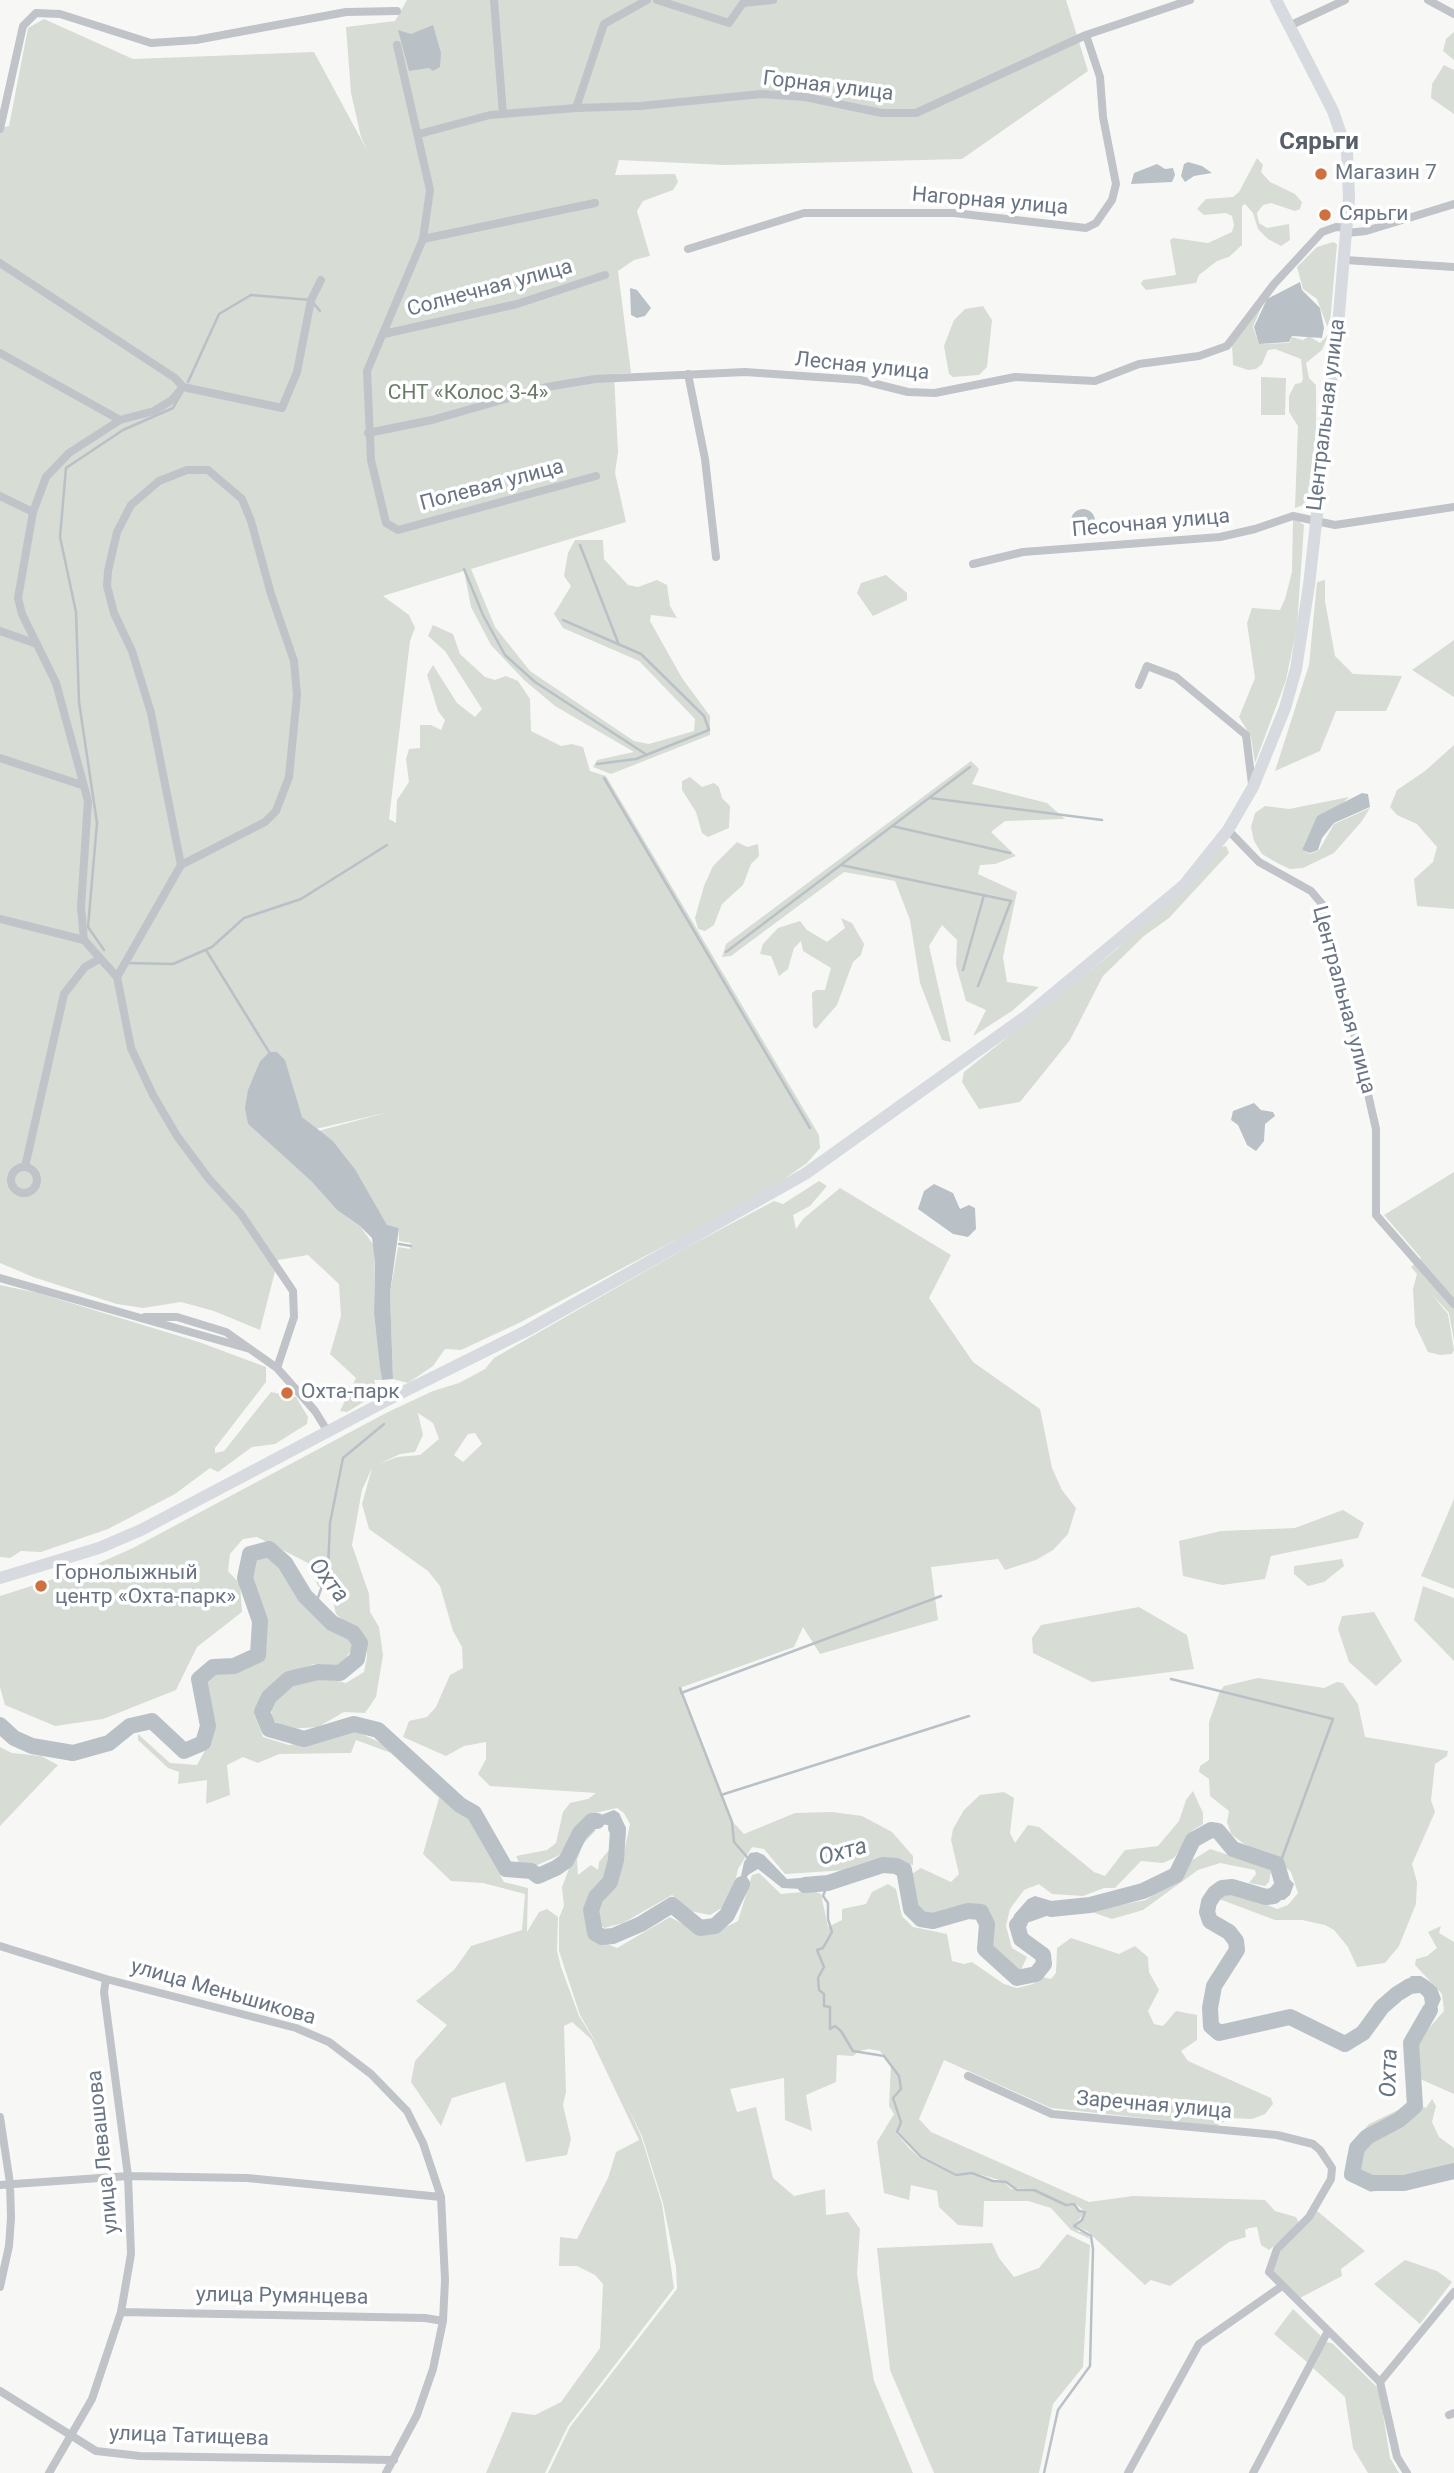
<!DOCTYPE html>
<html>
<head>
<meta charset="utf-8">
<style>
  body { margin:0 }
  canvas { display:block; background:#f7f8f5 }
</style>
</head>
<body>
<canvas width="1454" height="2473"></canvas>
<script>
const ctx = document.querySelector('canvas').getContext('2d');
ctx.lineJoin = 'round';
function fillPath(path, color) { ctx.fillStyle = color; ctx.fill(path, 'evenodd'); }
const toPath = rows => new Path2D(rows.map(r => 'M' + r).join(''));
function trace(path, color, width, dash) { ctx.strokeStyle = color; ctx.lineWidth = width; ctx.lineCap = dash ? 'butt' : 'round'; ctx.setLineDash(dash || []); ctx.stroke(path); }
function label(font, color, halo, rows, align = 'center') {
  ctx.font = font + ' Roboto,sans-serif'; ctx.lineWidth = 7; ctx.setLineDash([]); ctx.textBaseline = 'middle'; ctx.strokeStyle = halo; ctx.fillStyle = color; for (const [text, x, y, turn = 0] of rows) {
    ctx.save(); ctx.translate(x, y); ctx.rotate((+turn || 0) * Math.PI / 180); ctx.textAlign = isNaN(turn) ? turn : align; if (halo) ctx.strokeText(text, 0, 0); ctx.fillText(text, 0, 0); ctx.restore();
  }
}
fillPath(toPath([
  [407,0,1066,0,1088,71,962,159,725,165,619,160,615,175,675,174,678,182,673,190,643,201,637,211,650,256,634,260,618,271,631,373,614,374,618,452,615,473,626,522,471,569,495,627,530,671,634,741,649,744,694,731,695,719,639,661,563,628,554,614,571,586,564,576,568,553,575,540,603,540,604,559,628,585,638,587,657,580,667,585,670,606,677,618,651,615,650,621,682,678,710,716,710,735,611,774,593,767,597,760,634,752,555,706,524,680,491,645,471,607,464,571,383,596,409,615,415,628,410,641,389,819,396,823,397,800,409,782,406,759,409,749,420,748,420,725,431,725,441,730,445,720,438,711,427,675,433,665,457,703,475,717,482,709,445,651,428,636,433,625,453,634,460,654,485,677,495,680,506,676,518,681,530,699,531,731,561,746,572,744,583,747,590,771,606,776,819,1135,820,1148,807,1163,764,1193,521,1322,461,1350,445,1349,433,1366,408,1383,393,1379,390,1293,398,1247,410,1249,411,1243,399,1241,399,1228,387,1226,355,1169,333,1141,318,1131,389,1112,316,1129,302,1117,277,1052,270,1052,243,1009,268,1053,260,1061,255,1074,248,1124,311,1181,337,1210,360,1226,375,1247,374,1314,382,1380,374,1380,377,1394,347,1412,340,1411,356,1378,330,1354,341,1316,339,1284,308,1255,278,1260,260,1330,214,1311,181,1302,143,1308,117,1304,33,1277,0,1263,0,128,9,126,28,28,44,19,133,59,314,52,368,152,361,137,351,93,346,27,395,21],
  [1454,32,1454,60,1443,51,1446,39],
  [1444,65,1454,70,1454,114,1431,98,1432,84],
  [1257,158,1263,165,1261,172,1270,182,1295,194,1302,202,1300,209,1295,211,1271,203,1263,205,1257,213,1259,223,1267,228,1289,224,1290,240,1281,246,1268,239,1258,229,1253,213,1245,204,1242,206,1242,245,1229,257,1217,261,1199,275,1196,283,1146,290,1141,284,1143,280,1176,275,1170,240,1173,238,1208,243,1232,232,1234,225,1232,216,1226,213,1204,215,1197,209,1206,199,1233,197,1239,192],
  [1333,242,1337,244,1330,323,1327,326,1317,299,1303,289,1297,267,1317,247],
  [1264,301,1253,327,1259,344,1289,343,1292,337,1303,340,1309,336,1320,343,1329,334,1322,350,1306,363,1309,378,1316,385,1316,430,1308,499,1306,504,1295,508,1298,426,1289,412,1289,396,1295,384,1301,383,1303,379,1301,359,1275,349,1268,350,1262,364,1256,369,1248,370,1233,365,1232,343],
  [983,306,992,320,987,367,979,375,953,377,949,374,944,346,954,320,965,309],
  [1261,377,1286,378,1285,415,1261,415],
  [1293,517,1304,525,1297,627,1286,680,1255,763,1251,737,1239,717,1255,678,1247,623,1252,608,1280,610,1285,599,1292,572],
  [886,575,907,593,907,600,873,616,857,593,861,583],
  [1325,580,1325,601,1335,656,1353,674,1402,676,1386,711,1336,711,1320,751,1275,771,1309,665,1317,582],
  [1454,640,1454,697,1412,670],
  [1454,745,1454,909,1417,906,1414,879,1433,862,1437,847,1417,824,1397,815,1390,807,1397,790,1425,771],
  [971,761,979,769,972,784,1047,803,1065,819,1005,821,991,832,1016,856,995,864,980,865,978,874,1017,892,1003,957,1007,982,1039,987,1012,1011,973,1036,986,1010,966,1001,956,965,957,940,942,925,929,946,951,1042,942,1040,920,983,910,920,895,881,844,872,731,956,722,957,726,944],
  [690,777,702,787,714,783,719,787,722,798,730,806,729,828,708,837,702,833,696,812,682,790,682,781],
  [1349,797,1340,806,1317,816,1302,850,1310,854,1319,850,1334,824,1370,808,1362,821,1334,853,1303,868,1290,869,1279,864,1262,854,1254,841,1251,827,1255,813,1265,806,1289,809],
  [737,842,747,847,758,844,759,856,751,864,743,885,722,904,714,925,705,931,698,929,695,918,704,886,713,866],
  [1226,846,1229,853,1169,918,1144,936,1103,976,1070,1040,1020,1102,979,1109,962,1082,964,1072,1117,949,1219,848],
  [841,918,852,923,864,944,861,955,853,962,837,1005,816,1029,813,1026,812,993,816,990,825,990,831,968,803,951,801,941,794,948,788,969,779,976,771,956,760,954,763,944,778,928,800,921,807,930,827,942,845,928],
  [1454,1172,1454,1341,1449,1313,1430,1292,1448,1314,1454,1350,1452,1354,1440,1355,1428,1352,1415,1325,1413,1289,1417,1274,1411,1267,1421,1258,1384,1215],
  [819,1181,827,1186,810,1206,793,1215,796,1229,803,1219,840,1188,951,1255,929,1298,973,1362,1040,1409,1052,1468,1062,1490,1076,1508,1068,1534,1053,1550,1036,1560,1005,1570,998,1559,931,1567,938,1620,820,1654,803,1627,794,1647,680,1688,732,1821,744,1834,795,1813,832,1812,862,1816,892,1832,913,1856,913,1865,877,1860,847,1870,785,1874,764,1849,752,1847,738,1869,732,1896,725,1906,710,1915,690,1911,672,1895,623,1923,604,1928,600,1925,597,1910,618,1881,630,1824,624,1813,617,1808,595,1813,573,1833,567,1852,533,1867,521,1867,516,1856,547,1850,556,1843,563,1812,570,1803,588,1799,596,1793,490,1786,478,1774,486,1759,486,1742,464,1746,446,1756,403,1737,409,1721,427,1717,436,1707,450,1675,463,1668,462,1647,453,1631,440,1586,428,1571,369,1529,362,1504,372,1468,362,1490,352,1545,369,1594,370,1612,379,1627,383,1655,376,1697,365,1713,344,1712,318,1727,289,1729,272,1720,271,1705,283,1688,321,1677,346,1683,364,1672,367,1657,366,1645,360,1635,336,1614,331,1593,318,1586,308,1563,257,1537,243,1539,230,1554,228,1571,240,1584,242,1612,197,1647,176,1690,103,1719,55,1726,5,1705,0,1687,0,1596,88,1568,133,1548,386,1413,433,1391,459,1383,485,1369,494,1358,691,1245,774,1201,783,1204],
  [418,1413,433,1423,439,1439,420,1455,397,1457,379,1464,400,1454,415,1452,423,1435],
  [475,1433,482,1444,463,1462,454,1455,468,1434],
  [0,1285,38,1293,199,1342,266,1367,266,1382,215,1448,215,1453,224,1451,271,1392,296,1397,308,1417,307,1424,275,1444,252,1447,218,1472,210,1468,175,1494,108,1529,41,1552,21,1551,10,1558,0,1557],
  [1454,1499,1454,1589,1421,1576],
  [1343,1510,1364,1523,1358,1538,1271,1556,1265,1579,1222,1585,1183,1576,1179,1541,1221,1531,1295,1528],
  [267,1555,280,1566,300,1599,332,1627,350,1637,355,1645,340,1666,314,1664,285,1674,265,1693,254,1714,263,1737,289,1745,315,1741,332,1731,353,1730,388,1746,410,1763,468,1818,504,1882,528,1888,527,1932,539,1912,547,1909,558,1917,557,1951,561,1967,579,2016,601,2051,580,2015,559,1951,559,1918,564,1906,562,1887,578,1845,591,1828,596,1830,583,1844,577,1860,578,1875,591,1865,598,1870,599,1862,609,1850,612,1835,613,1849,603,1879,595,1889,587,1909,589,1936,617,1948,670,1917,701,1934,716,1932,738,1921,752,1875,759,1873,781,1894,813,1891,821,1894,828,1927,842,1920,842,1909,866,1904,872,1892,888,1884,896,1889,902,1916,913,1927,947,1934,952,1961,964,1964,972,1962,1004,1984,1017,1988,1033,1984,1043,1977,1051,1979,1056,1973,1057,1948,1071,1938,1119,1954,1135,1946,1148,1957,1149,1972,1159,1990,1148,2011,1154,2024,1163,2026,1176,2011,1197,2015,1197,2040,1181,2051,1188,2061,1271,2098,1273,2104,1265,2114,1252,2119,1231,2118,1216,2126,1051,2108,944,2060,919,2119,931,2132,1089,2202,1133,2196,1265,2200,1275,2211,1296,2217,1300,2225,1269,2250,1261,2245,1257,2227,1249,2228,1245,2230,1246,2237,1229,2242,1170,2286,1151,2280,1145,2285,1087,2231,1076,2226,1086,2212,1074,2203,1066,2204,1033,2189,1012,2188,1006,2182,972,2172,956,2174,921,2156,898,2132,902,2121,894,2098,902,2089,900,2076,880,2051,869,2049,859,2051,853,2056,837,2055,836,2082,806,2095,812,2131,785,2120,784,2078,730,2089,737,2112,756,2107,773,2178,794,2196,825,2189,826,2215,848,2212,860,2229,857,2274,874,2381,913,2473,548,2473,570,2427,677,2289,676,2267,663,2203,642,2136,627,2105,641,2136,662,2204,674,2288,568,2426,545,2473,486,2473,512,2412,535,2415,561,2402,600,2348,603,2284,595,2275,577,2266,559,2266,560,2237,577,2239,608,2178,616,2152,639,2140,591,2039,572,2022,564,2026,566,2092,563,2105,571,2139,567,2155,526,2162,505,2082,452,2098,441,2126,411,2082,415,2061,447,2025,416,2001,454,1970,471,1946,522,1930,525,1894,483,1883,451,1881,423,1854,439,1798,391,1753,356,1740,351,1753,279,1754,258,1763,243,1757,227,1765,230,1795,206,1804,207,1780,178,1784,179,1772,168,1768,138,1740,138,1734,170,1763,197,1765,214,1734,205,1681,213,1672,235,1671,253,1666,264,1654,265,1614,252,1577,255,1556],
  [1342,1559,1344,1566,1324,1582,1308,1586,1294,1574,1294,1566],
  [1423,1586,1454,1598,1454,1661,1414,1620],
  [1139,1607,1187,1635,1194,1669,1092,1682,1033,1653,1032,1638,1041,1625],
  [1374,1612,1402,1661,1376,1686,1349,1662,1338,1629,1342,1616],
  [1258,1678,1324,1688,1337,1682,1343,1683,1358,1704,1365,1737,1448,1751,1447,1756,1435,1764,1431,1800,1435,1812,1412,1864,1417,1882,1416,1904,1399,1946,1385,1963,1357,1967,1348,1947,1334,1930,1325,1925,1302,1920,1275,1920,1219,1899,1218,1893,1235,1891,1277,1909,1288,1905,1298,1893,1291,1872,1279,1861,1244,1844,1231,1834,1227,1822,1229,1811,1210,1796,1209,1779,1199,1772,1200,1766,1209,1760,1209,1722,1220,1691,1224,1686],
  [0,1747,12,1753,41,1756,58,1765,0,1826],
  [1193,1791,1203,1813,1203,1824,1193,1830,1174,1858,1163,1863,1141,1861,1115,1888,1104,1888,1083,1896,1052,1894,1039,1884,1024,1890,1010,1909,1006,1926,1012,1948,1027,1957,1020,1972,1001,1960,991,1946,989,1912,984,1905,967,1905,952,1912,931,1915,917,1907,912,1897,910,1875,921,1868,951,1882,959,1874,951,1840,953,1829,964,1810,980,1795,1004,1792,1014,1798,1010,1833,1015,1843,1028,1825,1039,1827,1094,1872,1105,1876,1125,1850,1158,1846,1179,1821,1186,1800],
  [1210,1849,1266,1867,1271,1871,1269,1882,1265,1886,1249,1883,1256,1874,1255,1870,1220,1863,1198,1870,1143,1910,1112,1919,1089,1911,1146,1900,1181,1874,1186,1864],
  [1441,1926,1439,1933,1454,1942,1454,2094,1420,2079,1414,2064,1421,2037,1444,2011,1442,1994,1415,1965,1416,1959,1427,1956,1437,1948,1428,1932],
  [891,2064,898,2076,900,2089,892,2098,900,2121,896,2133,909,2148,920,2158,956,2176,972,2173,993,2182,1005,2183,1011,2189,1033,2190,1066,2206,1074,2205,1079,2212,1084,2213,1074,2226,1079,2232,1086,2232,1090,2239,1071,2230,1051,2208,1028,2201,984,2201,983,2227,958,2225,939,2207,937,2191,911,2185,909,2200,884,2193,877,2142,894,2114,889,2106],
  [1432,2099,1436,2106,1432,2122,1439,2137,1454,2148,1454,2178,1370,2192,1355,2182,1346,2170,1347,2157,1357,2137,1369,2124,1398,2110,1419,2105,1426,2108],
  [1316,2210,1365,2251,1341,2269,1342,2276,1298,2299,1272,2272,1284,2243],
  [1067,2234,1090,2245,1083,2367,1053,2404,1039,2473,934,2473,890,2370,877,2248,992,2243,999,2258,1014,2277,1039,2268],
  [1405,2260,1437,2271,1452,2282,1420,2324,1374,2284],
  [1293,2309,1321,2336,1308,2363,1274,2334],
  [1326,2342,1332,2343,1379,2389,1390,2458,1399,2473,1368,2473,1353,2448,1345,2397,1313,2368]
]), '#d7dcd5');
fillPath(toPath([
  [433,25,441,53,440,67,433,71,429,68,409,71,398,30,411,34],
  [1188,162,1202,166,1212,173,1194,176,1185,182,1181,176,1184,164],
  [1157,164,1165,169,1173,168,1175,175,1172,182,1131,184,1134,173],
  [1300,282,1302,290,1320,308,1324,328,1322,338,1292,336,1289,342,1259,344,1254,327,1267,299],
  [630,288,637,290,651,308,645,316,637,318,631,315],
  '1071 521a12 12 0 1 1 24 0a12 12 0 1 1-24 0Z',
  [1362,793,1368,794,1370,807,1334,823,1322,838,1318,850,1310,853,1302,850,1317,816],
  [269,1052,277,1052,285,1060,302,1117,333,1141,355,1169,387,1225,399,1228,390,1293,393,1379,382,1380,380,1367,374,1314,375,1262,372,1238,360,1226,337,1210,311,1181,248,1124,245,1108,248,1090,260,1061],
  [1254,1103,1261,1110,1273,1112,1275,1116,1265,1124,1264,1141,1256,1151,1247,1145,1238,1125,1231,1120,1233,1111],
  [934,1184,953,1193,960,1209,969,1205,975,1208,976,1229,968,1237,953,1234,918,1209,924,1191],
  [614,1810,619,1813,626,1828,616,1860,617,1848,611,1826,598,1823,580,1833,588,1820],
  [757,1852,764,1855,787,1879,814,1877,821,1878,824,1883,801,1889,782,1888,758,1869,748,1875,735,1904,744,1862,750,1853],
  [1274,1863,1294,1884,1290,1895,1284,1900,1268,1900,1256,1893,1263,1893,1274,1885,1277,1879],
  [1035,1896,1072,1907,1024,1924,1021,1939,1015,1936,1011,1926,1014,1915,1028,1899],
  [1411,1976,1421,1976,1429,1981,1437,1988,1441,1999,1433,2017,1420,2026,1426,2011,1424,1997,1415,1988,1400,1993]
]), '#b9c1c7');
trace(toPath([
  [188,382,219,314,251,295,311,300,320,311],
  [580,545,619,645],
  [464,569,483,615,505,655,535,682,647,755],
  [563,620,641,654,704,716,709,730,636,759,597,764],
  [604,778,810,1128],
  [930,798,1102,820],
  [892,826,1010,853],
  [841,865,1011,901,978,986],
  [104,950,88,927,97,823,79,702,76,612,60,537,66,468,123,430,173,408,181,394],
  [206,950,269,1052],
  [726,952,970,767],
  [126,963,173,964,212,947,244,918,301,899,387,845],
  [963,970,984,895],
  [399,1244,411,1246],
  [315,1606,328,1569,330,1523,343,1458,384,1424],
  [1171,1679,1333,1719,1279,1866],
  [680,1688,732,1822,734,1842,748,1858],
  [681,1693,941,1596],
  [721,1795,969,1716],
  [828,1883,823,1896,828,1903,828,1919,832,1932,823,1948,817,1950,824,1967,818,1978,819,1990,824,1994,824,2006,830,2007,830,2029,835,2026,841,2031,853,2051,884,2056,899,2076,901,2089,893,2098,901,2122,897,2132,921,2157,956,2175,972,2173,993,2181,1006,2182,1017,2190,1034,2190,1066,2205,1074,2204,1079,2211,1085,2212,1082,2220,1074,2226,1091,2236,1093,2249,1090,2366,1058,2410,1044,2473]
]), '#b9c1c7', 2.5);
trace(toPath([
  [0,1725,14,1738,32,1746,73,1753,109,1743,130,1726,152,1721,184,1751,203,1743,208,1726,199,1679,213,1667,234,1666,258,1655,260,1621,245,1578,250,1554,269,1549,285,1563,305,1596,332,1623,353,1633,360,1643,357,1659,340,1673,318,1672,289,1679,269,1697,262,1712,269,1729,304,1739,354,1724,378,1730,460,1805,474,1813,506,1869,531,1871,538,1876,556,1868,566,1861,580,1833,592,1821,597,1821],
  [616,1828,618,1830,616,1860,610,1882,596,1897,591,1910,595,1933,602,1937,613,1936,641,1924,672,1905,700,1928,715,1926,727,1915,742,1884],
  [805,1885,828,1883,883,1865,896,1866,904,1870,911,1909,921,1919,933,1921,968,1911,981,1912,987,1924,985,1949,1017,1978,1036,1974,1044,1964,1043,1955,1021,1939,1017,1925,1020,1922],
  [1051,1909,1090,1905,1143,1891,1176,1875,1193,1840,1211,1830,1218,1831,1233,1849,1277,1864,1283,1885,1274,1896,1266,1897,1232,1887,1222,1888,1215,1893,1209,1902,1207,1912,1210,1921,1229,1932,1236,1941,1237,1950,1214,1986,1210,2008,1211,2026,1219,2033,1290,2017,1345,2044,1363,2033,1382,2007,1397,1994,1410,1986,1419,1985],
  [1430,2010,1411,2043,1415,2106,1399,2120,1367,2137,1357,2148,1352,2174,1371,2183,1404,2183,1454,2171]
]), '#b9c1c7', 16);
trace(toPath([
  [494,0,503,114],
  [647,0,604,24,576,108,640,106,761,94,805,97,882,113,916,113,1086,35,1190,0],
  [657,0,729,23,743,3,773,0],
  [1428,0,1454,14],
  [1289,26,1345,0],
  [397,45,430,190,423,239,367,371,371,460,386,523,398,530,596,476],
  [0,129,23,26,36,13,60,14,151,43,196,40,346,12,397,11],
  [419,134,490,115,576,108],
  [1347,233,1366,231,1454,204],
  [423,239,595,203],
  [688,249,804,213,954,213,1086,228,1096,223,1112,200,1116,184,1103,117,1100,77,1086,35],
  [1345,260,1454,267],
  [0,263,175,378,183,387],
  [384,334,517,304,605,275],
  [0,353,120,420],
  [688,374,705,459,716,557],
  [368,433,432,420,547,387,595,379,745,372,860,380,908,392,935,393,1015,377,1095,381,1139,364,1199,356,1227,346,1274,284,1322,232,1336,227,1347,228],
  [0,496,33,512],
  [973,564,1023,552,1220,537,1255,529,1293,516,1335,525,1454,507],
  [0,631,37,644],
  [1139,685,1147,666,1176,677,1246,735,1252,784],
  [0,758,82,785],
  [1228,830,1259,862,1311,891,1322,904,1326,939,1352,1024,1376,1129,1376,1215,1454,1304],
  [181,865,265,822,276,811,289,777,297,695,294,661,271,594,251,521,242,499,208,470,187,470,159,481,131,505,117,532,108,571,107,586,114,613,132,651,151,713,181,865,117,977,131,1048,153,1095,177,1136,209,1179,241,1214,293,1291,294,1317,277,1368],
  [0,919,84,940],
  [117,977,84,940,81,907,88,801,56,683,22,614,18,598,33,512,46,477,69,453,120,420,154,411,172,400,183,387,282,408,297,372,311,300,321,280],
  [25,1167,64,994,85,967,99,959],
  '11 1180a13 13 0 1 1 26 0a13 13 0 1 1-26 0Z',
  [0,1278,250,1349],
  [145,1317,177,1317,226,1332,277,1368,315,1411,328,1432],
  [0,1946,106,1979,296,2028,329,2042,371,2074,407,2111,423,2143,441,2197,445,2280,443,2321,433,2369,417,2415,386,2473],
  [968,2076,1052,2114,1277,2135,1313,2144,1320,2150,1332,2168,1331,2179,1309,2217,1277,2249,1269,2272,1380,2382,1397,2457,1407,2473],
  [0,2117,10,2183,11,2218,9,2246,0,2287],
  [0,2185,128,2176,247,2178,441,2197],
  [121,2312,425,2318,443,2321],
  [1380,2382,1454,2292],
  [0,2391,96,2451,140,2456,394,2460],
  [1449,2415,1454,2413],
  [49,2473,92,2399,121,2312,131,2254,128,2176,104,1992,106,1979],
  [1128,2473,1199,2344,1282,2286],
  [1253,2473,1328,2331]
]), '#c0c3c7', 8);
trace(toPath([
  [0,1578,99,1548,141,1530,397,1395,526,1331,805,1174,1025,1017,1184,885,1228,830,1253,787,1285,708,1296,669,1309,585,1337,337,1349,198,1347,152,1333,111,1276,0]
]), '#d7dade', 12);
for (const [x, y, r, color] of [
  [1321,174,7,"#d0703e"],
  [1325,215,7,"#d0703e"],
  [287,1393,7,"#d0703e"],
  [41,1586,7,"#d0703e"]
]) { const dot = new Path2D(); dot.arc(x, y, r, 0, 2 * Math.PI); ctx.fillStyle = color; ctx.fill(dot); trace(dot, '#fff', 2.5); }
label('21px', '#6a7583', '#fff', [
  ["Горная улица",828,87,7],
  ["Нагорная улица",990,202,5],
  ["Солнечная улица",490,289,-15],
  ["Лесная улица",862,367,6],
  ["Центральная улица",1327,415,-83],
  ["Полевая улица",492,486,-15],
  ["Песочная улица",1151,524,-5],
  ["Центральная улица",1343,1000,75],
  ["улица Меньшикова",223,1993,16],
  ["Заречная улица",1154,2106,5],
  ["улица Левашова",104,2152,-96],
  ["улица Румянцева",282,2297,1],
  ["улица Татищева",189,2437,2]
]);
label('21px', '#6a7583', '#fff', [
  ["Магазин 7",1335,174],
  ["Сярьги",1339,215],
  ["Охта-парк",301,1393],
  ["Горнолыжный",55,1574],
  ["центр «Охта-парк»",55,1598]
], 'left');
label('21px', '#6a7b68', '#fff', [
  ["СНТ «Колос 3-4»",468,394]
]);
label('italic 23px', '#66757f', '#fff', [
  ["Охта",328,1581,52],
  ["Охта",843,1853,-15],
  ["Охта",1390,2073,-88]
]);
label('bold 24px', '#575f69', '#fff', [
  ["Сярьги",1319,143]
]);
</script>
</body>
</html>
